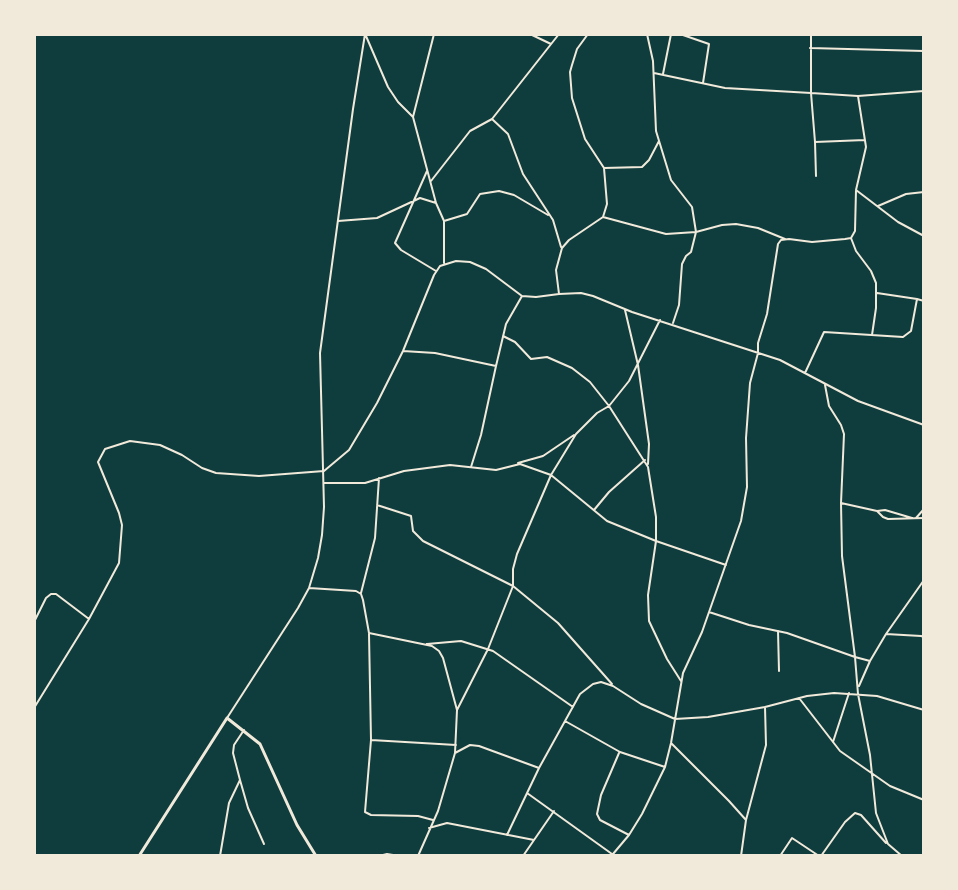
<!DOCTYPE html>
<html>
<head>
<meta charset="utf-8">
<style>
  body { margin:0 }
  #map { position:relative; width:958px; height:890px; overflow:hidden; background:#0f3d3e; font-family:Cabin,sans-serif }
  canvas { display:block }
  .frame { position:absolute; inset:0; border:36px solid #f1e9da; pointer-events:none }
</style>
</head>
<body>
<div id="map">
<canvas width="958" height="890"></canvas>
<div class="frame"></div>
</div>
<script>
const ctx = document.querySelector('canvas').getContext('2d');
ctx.lineJoin = 'round';
const toPath = rows => new Path2D(rows.map(r => 'M' + r).join(''));
function trace(path, color, width, dash) { ctx.strokeStyle = color; ctx.lineWidth = width; ctx.lineCap = dash ? 'butt' : 'round'; ctx.setLineDash(dash || []); ctx.stroke(path); }
trace(toPath([
  [530,34,551,44],
  [647,34,653,61,656,131,671,180,692,207,696,232,722,225,736,224,758,228,785,239],
  [680,34,709,44,703,83],
  [366,36,388,87,398,102,413,117,434,34],
  [810,48,924,51],
  [654,73,725,88,811,93,815,142,865,140],
  [663,74,671,34],
  [858,96,924,91],
  [413,117,436,203,444,221,444,263],
  [492,119,559,34],
  [815,142,816,176],
  [604,168,642,167,649,160,659,141],
  [427,171,395,243,401,250,436,271],
  [431,181,470,131,492,119,508,134,523,174,553,220,561,247],
  [856,190,898,222,924,236],
  [878,206,906,194,924,192],
  [603,217,666,234,696,232,691,252,686,256,682,264,679,305,673,323],
  [338,221,377,218,420,198,436,203],
  [444,221,467,214,480,194,499,191,514,195,548,215],
  [851,238,856,251,871,271,876,283,876,308,872,335],
  [877,293,917,299],
  [559,294,581,293,593,296,632,312,780,360,858,401,924,425],
  [625,310,638,365,649,444,648,464],
  [503,336,515,342,531,359,547,357,572,368,590,382,609,406,648,467,656,517,656,541,726,565],
  [403,351,435,353,496,366,506,324,522,296],
  [805,373,824,332,903,337,911,331,917,299,924,301],
  [825,385,829,406,841,425,844,434,841,503,842,556,855,657,870,661],
  [518,463,543,456,574,435],
  [471,467,481,435,496,366],
  [324,483,365,483,404,471,450,465,496,470,520,464,551,475,576,434,597,413,609,406,629,381,660,320],
  [841,503,877,511,885,510,912,518],
  [377,505,411,516,413,531,423,541,513,586,558,623,612,684],
  [594,510,609,492,645,460],
  [877,511,883,517,888,519,924,518],
  [916,518,924,509],
  [309,588,356,591,361,594,363,600,369,633,432,646,439,651,443,658,457,710,455,753,438,811,418,856],
  [361,593,375,538,379,478],
  [709,612,749,625,787,633,855,657,858,694,870,755,876,813,888,844,902,856],
  [34,622,46,598,51,594,56,594,89,619],
  [778,631,779,671],
  [369,634,371,740,456,745],
  [886,634,921,636,924,637],
  [427,644,461,641,493,651,573,707],
  [859,686,870,661,886,634,924,580],
  [799,698,840,751,890,786,924,800],
  [34,708,89,619,119,563,122,525,119,513,98,462,105,449,130,441,160,445,182,455,202,468,216,473,259,476,324,471,349,450,377,403,403,351,434,275,440,266,456,261,470,262,486,269,522,296,536,297,559,294,556,270,562,248,569,240,603,217,607,204,604,168,585,139,572,98,570,72,572,65,577,49,588,34],
  [457,710,488,649,513,586,513,569,517,554,551,475,607,521,656,541,648,595,649,621,667,659,681,681],
  [227,718,298,608,309,588,318,558,322,535,324,507,320,353,353,109,365,34],
  [565,721,620,752,665,767],
  [371,740,365,812,371,815,418,816,433,820],
  [833,742,849,693],
  [671,743,729,801,746,820],
  [455,753,470,745,479,746,539,768],
  [619,753,601,795,597,814,600,820,629,835],
  [240,780,248,808,264,844],
  [527,793,612,854],
  [429,828,447,823,534,840],
  [507,835,539,768,570,712,580,694,593,684,601,682,613,686,641,704,675,719,708,717,765,707],
  [220,856,229,803,240,780,233,753,234,745,244,730],
  [379,856,387,854,399,856],
  [523,856,554,811],
  [614,856,613,854,629,835,642,814,665,767,671,743,683,673,702,632,741,521,747,487,746,438,750,383,758,353,758,343,767,314,778,244,781,240,789,239,812,242,845,239,851,238,855,231,856,190,866,147,858,96,811,93,811,34],
  [741,856,746,820,766,745,765,707,807,696,834,693,877,696,924,710],
  [780,856,792,838,819,856],
  [821,856,845,822,855,813,861,815,886,843]
]), '#f1e9da', 2);
trace(toPath([
  [139,856,227,718,260,744,297,825,316,856]
]), '#f1e9da', 3);
</script>
</body>
</html>
